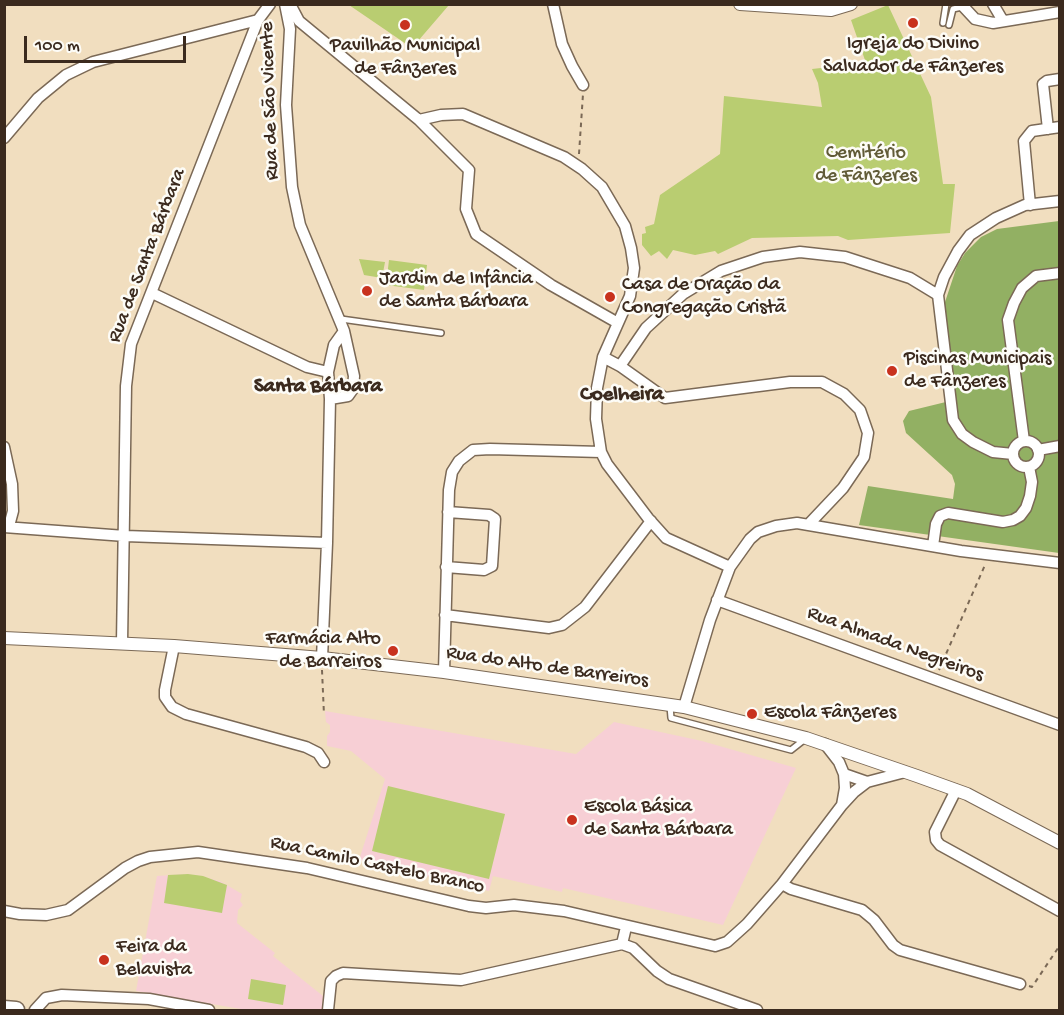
<!DOCTYPE html>
<html>
<head>
<meta charset="utf-8">
<style>
  body { margin:0 }
  #map { position:relative; width:1064px; height:1015px; overflow:hidden; background:#f1debf; font-family:"Gochi Hand",sans-serif }
  canvas { display:block }
  .frame { position:absolute; inset:0; border:6px solid #3b2a1e; pointer-events:none }
  .scale { position:absolute; left:24px; top:36px; width:162px; height:27px; box-sizing:border-box; border:3px solid #3b2a1e; border-top:0; padding-left:8px; font-size:18px; line-height:21px; white-space:nowrap; color:#3b2a1e; -webkit-text-stroke:4px #fdfcf7; paint-order:stroke }
</style>
</head>
<body>
<div id="map">
<canvas width="1064" height="1015"></canvas>
<div class="frame"></div>
<div class="scale">100 m</div>
</div>
<script>
const ctx = document.querySelector('canvas').getContext('2d');
ctx.lineJoin = 'round';
function fillPath(path, color) { ctx.fillStyle = color; ctx.fill(path, 'evenodd'); }
const toPath = rows => new Path2D(rows.map(r => 'M' + r).join(''));
function trace(path, color, width, dash) { ctx.strokeStyle = color; ctx.lineWidth = width; ctx.lineCap = dash ? 'butt' : 'round'; ctx.setLineDash(dash || []); ctx.stroke(path); }
function label(font, color, halo, rows, align = 'center') {
  ctx.font = font + ' "Gochi Hand",sans-serif'; ctx.lineWidth = 5; ctx.setLineDash([]); ctx.textBaseline = 'middle'; ctx.strokeStyle = halo; ctx.fillStyle = color; for (const [text, x, y, turn = 0] of rows) {
    ctx.save(); ctx.translate(x, y); ctx.rotate((+turn || 0) * Math.PI / 180); ctx.textAlign = isNaN(turn) ? turn : align; if (halo) ctx.strokeText(text, 0, 0); ctx.fillText(text, 0, 0); ctx.restore();
  }
}
fillPath(toPath([
  [325,711,576,754,614,722,702,741,796,768,723,925,563,888,562,892,493,876,489,891,359,860,385,779,351,751,327,746,327,736,330,732,330,725,326,722],
  [188,874,220,881,242,894,240,901,243,905,238,910,237,923,275,953,273,956,323,996,322,1010,247,1010,136,991,157,876]
]), '#f7cfd5');
fillPath(toPath([
  [349,5,449,5,412,48],
  [888,5,931,97,943,184,955,184,950,233,848,240,838,236,752,238,718,254,715,251,695,255,673,250,667,259,659,251,651,256,642,245,642,234,646,233,645,227,654,224,660,195,720,154,724,96,822,107,818,83,812,69,866,63,851,20],
  [359,259,385,262,382,278,364,275],
  [389,260,427,265,424,290,386,285],
  [388,786,505,814,489,879,372,851],
  [188,874,203,876,227,885,222,913,164,903,168,875],
  [251,979,286,985,283,1005,248,999]
]), '#b9cd71');
fillPath(toPath([
  [1059,221,1059,553,859,525,868,486,953,499,955,484,952,475,906,433,903,421,909,411,954,400,945,323,945,302,957,266,965,253,981,237,997,229]
]), '#92b063');
const service = toPath([
  [943,23,946,4],
  [949,25,953,9,962,7],
  [341,319,441,333],
  [670,706,671,718,791,750,805,739]
]);
const minor = toPath([
  [285,4,290,29,286,105,292,187,300,225,344,331],
  [290,4,299,21,419,120,469,170,466,209,476,234,551,285,618,323],
  [553,4,562,44,572,66,583,85],
  [961,4,975,19,993,23,1060,12],
  [993,4,1003,21],
  [419,120,441,115,463,114,564,157,582,169,602,187,625,226,631,248,634,268,630,296,603,357,597,388,596,419,601,452,607,464,648,518,666,538,730,567],
  [1048,129,1043,84,1047,81,1060,79],
  [4,138,38,98,66,75,93,62,258,20],
  [1030,205,1024,141,1032,131,1060,127],
  [152,293,307,367,328,372],
  [603,357,620,366,665,398,790,382,822,382,844,394,860,410,868,433,864,457,843,488,808,525],
  [620,366,646,328,683,294,721,271,763,257,800,252,845,257,910,278,938,295],
  '1013 454a13 13 0 1 1 26 0a13 13 0 1 1-26 0Z',
  [1024,441,1008,320,1014,303,1022,288,1036,276,1060,273],
  [4,447,12,484,13,511,9,526],
  [1038,450,1060,446],
  [1013,454,993,452,973,442,962,434,953,420,938,295,944,277,958,251,970,235,996,218,1025,205,1060,201],
  [4,527,125,536,327,543],
  [933,546,936,524,940,516,948,513,1003,522,1013,520,1020,516,1026,508,1030,496,1032,482,1029,467],
  [446,567,484,570,492,566,495,519,489,515,448,512],
  [717,600,1060,725],
  [445,615,549,628,562,625,585,607,651,521],
  [122,643,126,386,131,344,258,20,270,4],
  [174,646,165,690,165,697,172,707,186,714,306,747,318,753,324,762],
  [322,658,327,543,330,399,328,372,334,345,344,331,354,376,353,389,348,396,330,399],
  [444,672,449,490,452,472,459,461,473,450,490,449,601,452],
  [684,707,710,620,730,567,750,539,758,532,776,526,797,523,961,551,1060,563],
  [825,744,839,762,844,774,845,788,842,805],
  [844,774,867,782],
  [956,790,935,832,936,840,940,845,1060,911],
  [782,884,791,889,862,910,874,920,893,945,900,950,1020,984],
  [4,911,20,914,46,915,68,910,125,868,138,861,150,857,198,852,307,868,469,906,486,908,514,905,564,911,715,946,727,942,747,924,782,884,842,805,854,792,867,782,905,772],
  [622,944,633,948,657,971,669,979,757,1010],
  [35,1010,46,998,62,995,149,999,209,1010],
  [328,1010,331,981,336,976,343,973,461,980,622,944,626,927]
]);
const tertiary = toPath([
  [740,4,831,10,851,4],
  [4,638,174,646,322,658,444,672,684,707,806,738,917,776,967,794,1060,843]
]);
const primary = toPath([
  [4,1009,16,1010]
]);
trace(service, '#7b6956', 8);
trace(minor, '#7b6956', 13);
trace(tertiary, '#7b6956', 14);
trace(primary, '#7b6956', 19);
trace(toPath([
  [579,154,583,94],
  [322,670,324,715],
  [939,670,985,565],
  [1029,986,1032,987,1060,945]
]), '#7b6956', 2, [4.5, 4.5]);
trace(service, '#fff', 5);
trace(minor, '#fff', 10);
trace(tertiary, '#fff', 12);
trace(primary, '#fff', 16);
for (const [x, y, r, color] of [
  [913,23,6,"#c8321e"],
  [405,25,6,"#c8321e"],
  [367,291,6,"#c8321e"],
  [610,297,6,"#c8321e"],
  [892,371,6,"#c8321e"],
  [393,651,6,"#c8321e"],
  [752,714,6,"#c8321e"],
  [572,820,6,"#c8321e"],
  [104,960,6,"#c8321e"]
]) { const dot = new Path2D(); dot.arc(x, y, r, 0, 2 * Math.PI); ctx.fillStyle = color; ctx.fill(dot); trace(dot, '#fdfcf7', 2); }
label('20px', '#3b2a1e', '#fdfcf7', [
  ["Igreja do Divino",913,45,"center"],
  ["Salvador de Fânzeres",913,68,"center"],
  ["Pavilhão Municipal",405,47,"center"],
  ["de Fânzeres",405,70,"center"],
  ["Jardim de Infância",379,280],
  ["de Santa Bárbara",379,303],
  ["Casa de Oração da",622,286],
  ["Congregação Cristã",622,309],
  ["Piscinas Municipais",904,360],
  ["de Fânzeres",904,383],
  ["Farmácia Alto",381,640,"right"],
  ["de Barreiros",381,663,"right"],
  ["Escola Fânzeres",764,714],
  ["Escola Básica",584,808],
  ["de Santa Bárbara",584,831],
  ["Feira da",116,948],
  ["Belavista",116,971]
], 'left');
label('20px', '#3b2a1e', '#fdfcf7', [
  ["Rua de São Vicente",271,101,-92],
  ["Rua de Santa Bárbara",148,256,-69],
  ["Rua Almada Negreiros",895,645,20],
  ["Rua do Alto de Barreiros",547,668,8],
  ["Rua Camilo Castelo Branco",377,866,12]
]);
label('20px', '#615b37', '#fdfcf7', [
  ["Cemitério",866,154],
  ["de Fânzeres",866,177]
]);
label('bold 21px', '#3b2a1e', '#fdfcf7', [
  ["Santa Bárbara",318,388],
  ["Coelheira",622,396]
]);
</script>
</body>
</html>
